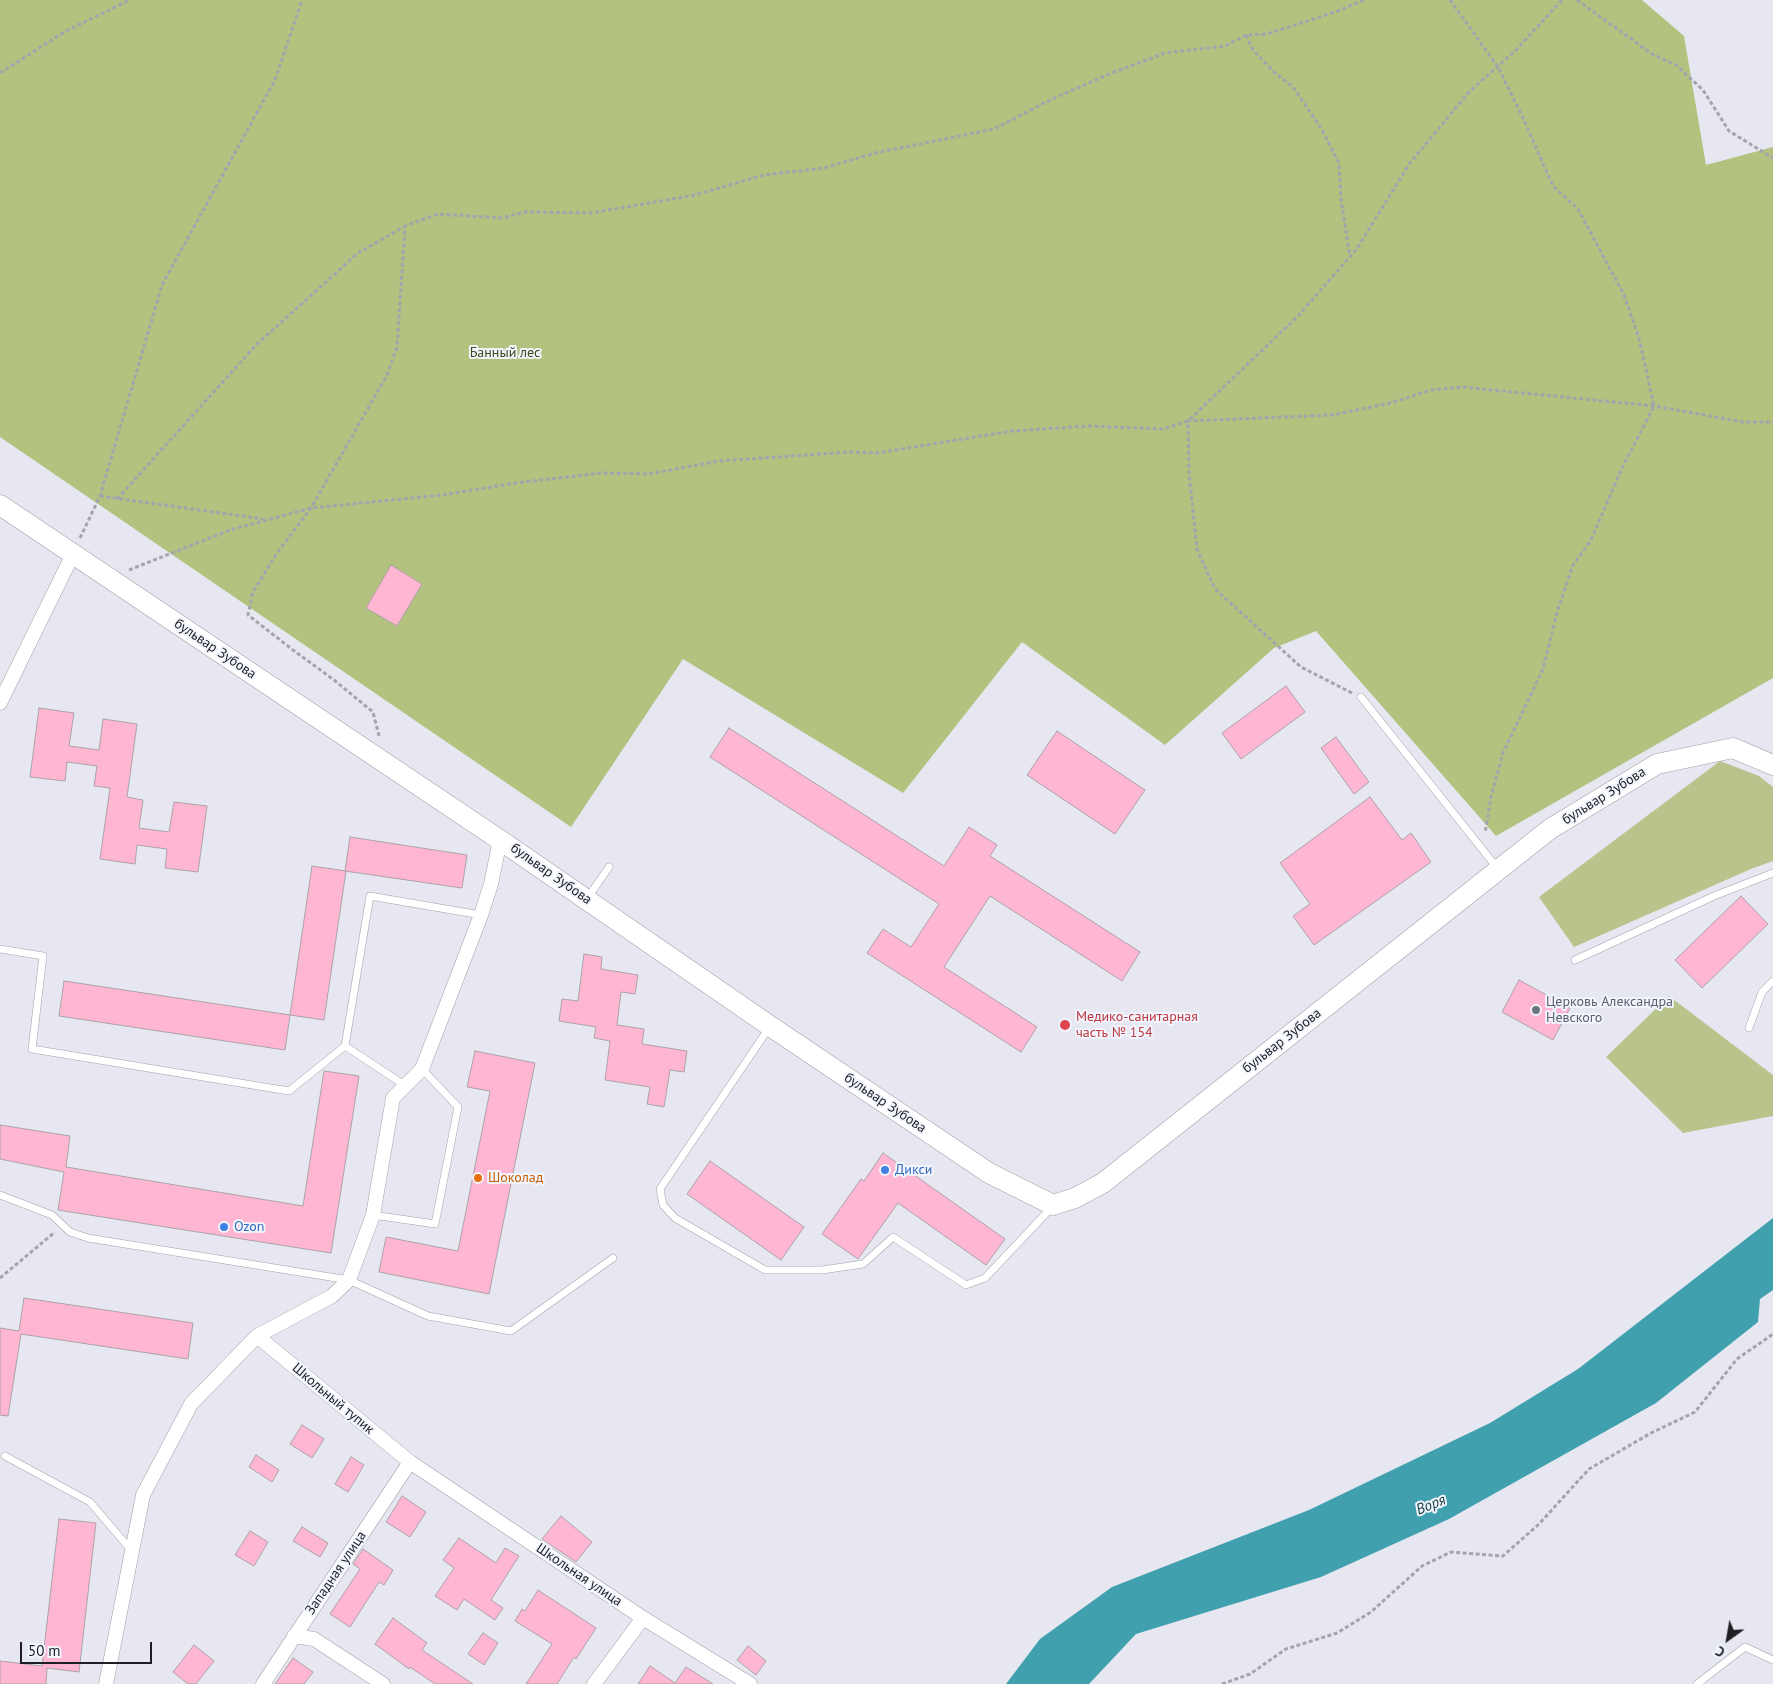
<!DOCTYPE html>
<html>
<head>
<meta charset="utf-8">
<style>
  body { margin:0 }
  #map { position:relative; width:1773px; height:1684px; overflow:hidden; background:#e6e7f1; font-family:"PT Sans",sans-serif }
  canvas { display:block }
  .north { position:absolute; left:1703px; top:1614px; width:50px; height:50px; -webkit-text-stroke:4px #f3f5fe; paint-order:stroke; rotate:212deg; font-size:14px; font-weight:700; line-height:20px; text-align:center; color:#1e1f22 }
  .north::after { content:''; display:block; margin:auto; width:18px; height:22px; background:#1e1f22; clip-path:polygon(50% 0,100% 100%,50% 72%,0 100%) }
  .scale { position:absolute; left:20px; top:1642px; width:132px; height:22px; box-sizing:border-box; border:2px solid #1e1f22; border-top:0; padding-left:6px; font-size:15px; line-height:18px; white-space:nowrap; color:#1e1f22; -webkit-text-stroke:4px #f3f5fe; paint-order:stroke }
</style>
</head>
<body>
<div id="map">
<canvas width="1773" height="1684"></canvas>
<div class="north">С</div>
<div class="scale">50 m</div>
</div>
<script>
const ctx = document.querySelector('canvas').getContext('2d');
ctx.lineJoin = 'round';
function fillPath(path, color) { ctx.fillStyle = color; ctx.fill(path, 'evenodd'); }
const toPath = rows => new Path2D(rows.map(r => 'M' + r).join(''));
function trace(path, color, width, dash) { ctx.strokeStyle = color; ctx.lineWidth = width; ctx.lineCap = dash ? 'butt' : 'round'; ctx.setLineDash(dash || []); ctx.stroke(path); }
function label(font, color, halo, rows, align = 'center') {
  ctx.font = font + ' "PT Sans",sans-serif'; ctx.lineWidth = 4; ctx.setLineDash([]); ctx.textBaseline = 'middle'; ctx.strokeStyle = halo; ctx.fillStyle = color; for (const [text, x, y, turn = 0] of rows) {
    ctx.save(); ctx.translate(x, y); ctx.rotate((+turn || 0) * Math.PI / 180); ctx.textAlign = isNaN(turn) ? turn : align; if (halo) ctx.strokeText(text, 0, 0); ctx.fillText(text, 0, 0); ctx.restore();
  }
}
fillPath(toPath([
  [1720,761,1759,776,1773,787,1773,861,1751,869,1574,947,1539,897],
  [1669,996,1773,1075,1773,1116,1683,1133,1606,1057]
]), '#b8c48c');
fillPath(toPath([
  [0,0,1642,0,1684,36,1706,165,1773,147,1773,678,1496,836,1316,631,1274,648,1165,745,1022,642,903,793,683,659,571,827,0,437]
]), '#b4c27f');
fillPath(toPath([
  [1773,1218,1773,1290,1760,1299,1758,1322,1656,1403,1449,1519,1321,1577,1136,1634,1089,1684,1006,1684,1040,1639,1112,1587,1309,1510,1490,1423,1578,1369]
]), '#40a0ae');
const building = toPath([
  [391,565,422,584,397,626,366,608,391,565],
  [1286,686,1305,712,1241,759,1222,733,1286,686],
  [39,708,74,713,69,746,99,750,103,719,137,724,127,797,143,800,139,828,169,832,174,802,207,806,198,872,165,868,167,849,137,845,135,864,100,859,110,788,94,786,97,766,67,762,65,781,30,777,39,708],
  [729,728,944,866,969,827,997,845,990,856,1140,952,1122,981,990,896,944,967,1037,1027,1021,1052,867,953,883,929,911,947,939,904,710,757,729,728],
  [1057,731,1145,790,1115,834,1027,775,1057,731],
  [1336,737,1369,782,1354,794,1321,748,1336,737],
  [1370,797,1402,840,1411,833,1431,862,1314,945,1293,916,1310,904,1280,863,1370,797],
  [350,837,467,855,462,888,345,871,350,837],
  [312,866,346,871,324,1020,290,1015,312,866],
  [1741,896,1768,924,1702,988,1675,960,1741,896],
  [584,954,602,957,601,969,638,975,635,994,621,992,617,1025,644,1029,642,1044,687,1051,684,1072,670,1070,664,1107,647,1104,650,1087,605,1080,610,1041,594,1038,596,1027,559,1021,562,999,578,1001,584,954],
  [1519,980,1570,1008,1553,1040,1502,1012,1519,980],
  [64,981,290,1015,285,1050,59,1016,64,981],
  [475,1051,535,1063,489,1294,379,1272,386,1237,458,1251,490,1091,467,1087,475,1051],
  [324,1071,359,1076,331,1253,58,1210,64,1172,0,1159,0,1125,70,1136,66,1167,303,1206,324,1071],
  [883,1153,1005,1239,986,1265,898,1203,858,1259,822,1234,861,1179,864,1181,883,1153],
  [710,1161,804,1227,781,1260,687,1194,710,1161],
  [24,1298,193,1323,188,1359,21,1334,8,1416,0,1415,0,1328,19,1331,24,1298],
  [302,1425,324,1439,312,1458,290,1444,302,1425],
  [256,1455,279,1470,272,1482,249,1467,256,1455],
  [351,1457,364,1465,348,1492,335,1484,351,1457],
  [402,1496,426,1512,410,1537,386,1522,402,1496],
  [561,1516,592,1542,576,1562,542,1539,561,1516],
  [59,1519,96,1523,79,1672,47,1668,46,1684,0,1684,0,1661,42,1666,59,1519],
  [302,1527,328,1543,320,1557,293,1541,302,1527],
  [250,1531,268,1542,254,1566,235,1555,250,1531],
  [459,1538,496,1563,505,1548,519,1556,491,1600,503,1608,495,1620,464,1599,457,1610,435,1596,454,1568,443,1560,459,1538],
  [363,1549,393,1570,384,1585,379,1582,350,1627,330,1614,360,1569,353,1564,363,1549],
  [538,1590,596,1628,576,1659,574,1657,557,1684,526,1684,552,1644,515,1621,522,1609,525,1611,538,1590],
  [393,1618,427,1643,422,1650,473,1684,435,1684,410,1667,409,1669,375,1644,393,1618],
  [483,1633,498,1643,484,1665,468,1654,483,1633],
  [194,1645,214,1661,196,1684,188,1684,173,1672,194,1645],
  [748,1646,766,1661,756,1675,737,1660,748,1646],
  [293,1658,313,1672,304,1684,275,1684,293,1658],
  [650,1666,675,1683,686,1667,713,1684,638,1684,650,1666]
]);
fillPath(building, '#feb6d2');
trace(building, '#aca2a6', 1);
const lane = toPath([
  [1361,697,1498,869],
  [587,899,609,867],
  [0,949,43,956,32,1049,289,1091,345,1046],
  [1575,960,1714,896,1773,873],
  [769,1028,660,1189,663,1205,675,1218,765,1270,822,1270,863,1264,893,1237,966,1285,985,1278,1053,1206],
  [1749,1028,1762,992,1773,981],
  [406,1086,345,1046,370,896,481,915],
  [0,1195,52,1215,70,1232,88,1238,349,1280,428,1316,511,1331,613,1258],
  [373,1215,435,1224,458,1107,422,1069],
  [5,1456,90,1502,131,1550],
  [1697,1684,1745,1647,1773,1660]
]);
const street = toPath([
  [0,703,73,554],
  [257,1336,410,1462,643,1618,750,1684],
  [294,1636,314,1639,383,1684],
  [106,1684,143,1495,191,1404,257,1336,332,1296,349,1280,373,1215,393,1098,422,1069,481,915,491,884,500,840],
  [263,1684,410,1462],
  [594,1684,643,1618]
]);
const secondary = toPath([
  [0,505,500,840,770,1026,989,1173,1053,1205,1075,1198,1103,1183,1550,829,1657,764,1733,748,1773,765]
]);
trace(lane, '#a0a1aa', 8);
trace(street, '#a0a1aa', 15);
trace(secondary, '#a0a1aa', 21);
trace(toPath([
  [1450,0,1498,67,1523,118,1553,186,1578,209,1624,295,1639,338,1654,406,1621,470,1591,540,1573,565,1558,609,1543,669,1503,753,1491,797,1485,833],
  [1577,0,1652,54,1676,65,1703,90,1729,131,1773,158],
  [1246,35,1253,50,1275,73,1293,87,1304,103,1321,128,1339,163,1341,200,1350,256],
  [0,73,66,31,130,0],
  [100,496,263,519],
  [117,499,257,344,358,253,405,226],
  [80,538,100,496,162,285,275,80,302,0],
  [129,570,230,530,311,508,442,495,516,483,601,473,649,474,719,461,850,452,877,453,1012,431,1088,426,1163,429,1188,421,1298,316,1356,250,1410,163,1469,92,1515,51,1562,0],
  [1352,693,1301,667,1215,589,1197,549,1189,473,1188,421,1332,415,1391,403,1431,390,1462,387,1654,406,1743,422,1773,422],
  [379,736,373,712,334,680,293,650,248,615,253,592,277,553,311,508,387,375,397,347,405,226,438,214,502,218,525,212,591,213,695,195,764,175,824,168,875,153,994,129,1048,101,1107,75,1165,53,1225,46,1246,35,1267,34,1338,11,1364,0],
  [0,1278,55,1232],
  [1222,1684,1250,1674,1286,1649,1337,1633,1371,1612,1422,1566,1451,1552,1503,1556,1539,1524,1589,1469,1651,1433,1695,1412,1737,1359,1773,1334]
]), '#a4a5ac', 3, [4, 2.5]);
trace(lane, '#fff', 7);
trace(street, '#fff', 14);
trace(secondary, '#fff', 20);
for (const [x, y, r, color] of [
  [1536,1010,5,"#6b7280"],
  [1065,1025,6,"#e0444e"],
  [885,1170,5,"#3f7fe0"],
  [478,1178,5,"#e8710a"],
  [224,1227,5,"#3f7fe0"]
]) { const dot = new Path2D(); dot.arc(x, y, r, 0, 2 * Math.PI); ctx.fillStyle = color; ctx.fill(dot); trace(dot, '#f3f5fe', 2); }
label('14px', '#404917', '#f3f5fe', [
  ["Банный лес",505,353]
]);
label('14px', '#1e1f22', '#f3f5fe', [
  ["бульвар Зубова",215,649,34],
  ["бульвар Зубова",1604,796,-32],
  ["бульвар Зубова",551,874,35],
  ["бульвар Зубова",1282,1041,-38],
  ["бульвар Зубова",885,1103,34],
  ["Школьный тупик",333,1399,40],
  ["Западная улица",336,1573,-56],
  ["Школьная улица",579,1575,34]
]);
label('14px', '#5b616d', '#f3f5fe', [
  ["Церковь Александра",1546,1002],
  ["Невского",1546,1018]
], 'left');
label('14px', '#be3a42', '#f3f5fe', [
  ["Медико-санитарная",1076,1017],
  ["часть № 154",1076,1033]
], 'left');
label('14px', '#366cbe', '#f3f5fe', [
  ["Дикси",895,1170],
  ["Ozon",234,1227]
], 'left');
label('14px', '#c56008', '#f3f5fe', [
  ["Шоколад",488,1178]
], 'left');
label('italic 15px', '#164147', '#f3f5fe', [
  ["Воря",1431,1505,-22]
]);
</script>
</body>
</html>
